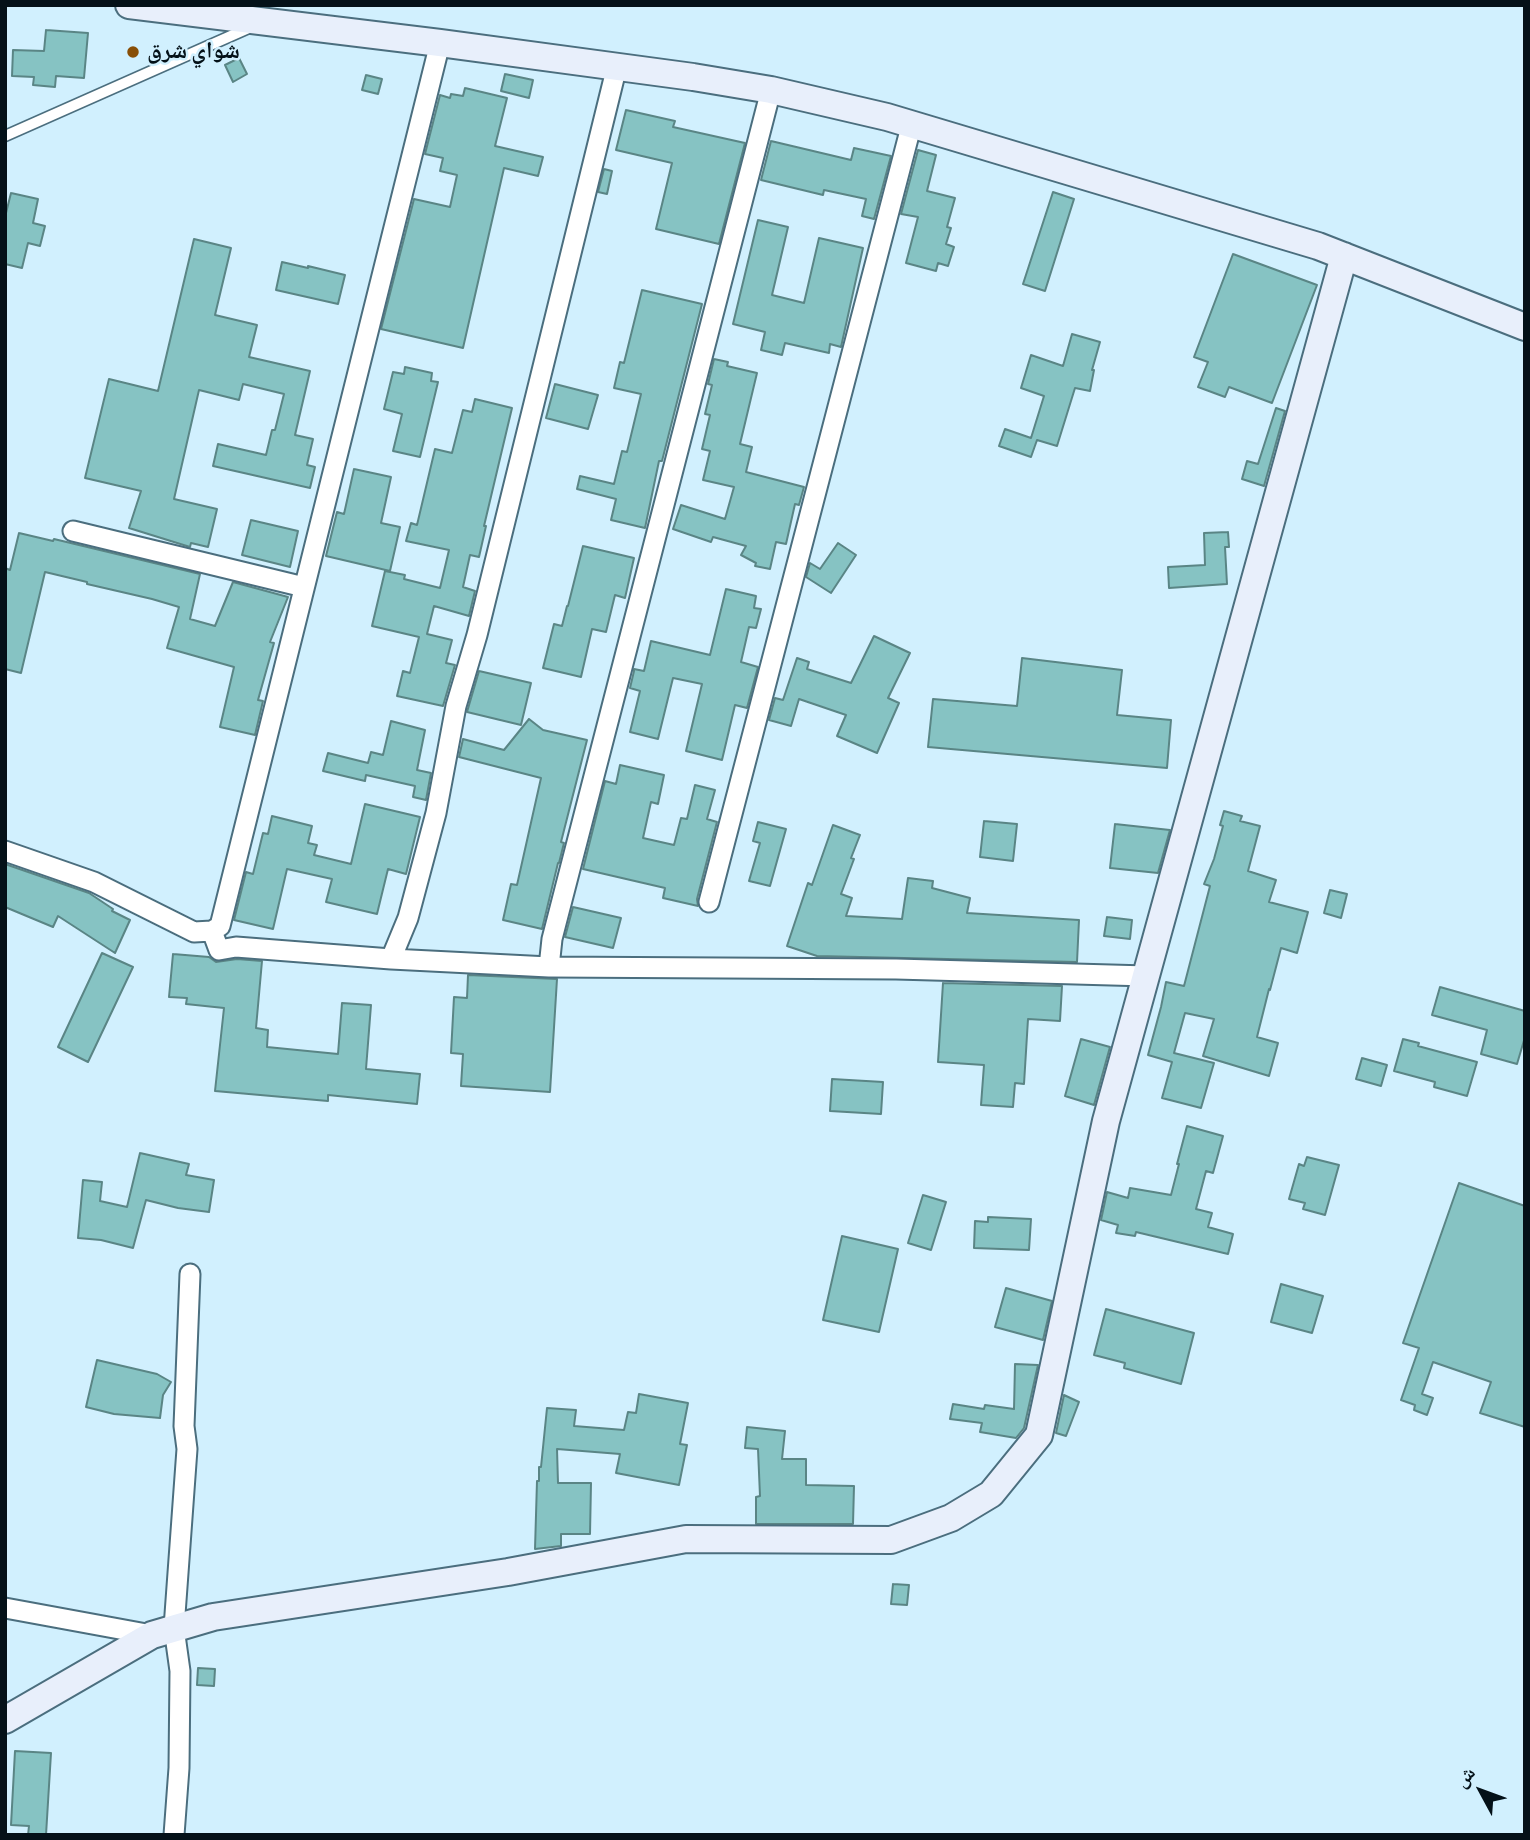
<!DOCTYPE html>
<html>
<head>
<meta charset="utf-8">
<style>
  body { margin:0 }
  #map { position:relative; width:1530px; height:1840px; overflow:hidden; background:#d1f0fe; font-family:Bitter,"Noto Naskh Arabic",serif }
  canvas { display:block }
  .frame { position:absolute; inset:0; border:7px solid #041118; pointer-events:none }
  .north { position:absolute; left:1446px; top:1756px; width:70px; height:70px; -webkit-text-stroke:5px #d1f0fe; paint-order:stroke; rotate:311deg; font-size:19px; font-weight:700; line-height:28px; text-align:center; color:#041118 }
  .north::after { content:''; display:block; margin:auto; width:24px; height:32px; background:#041118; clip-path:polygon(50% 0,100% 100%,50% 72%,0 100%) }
</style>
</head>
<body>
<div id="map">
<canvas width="1530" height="1840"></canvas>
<div class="frame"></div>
<div class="north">ش</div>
</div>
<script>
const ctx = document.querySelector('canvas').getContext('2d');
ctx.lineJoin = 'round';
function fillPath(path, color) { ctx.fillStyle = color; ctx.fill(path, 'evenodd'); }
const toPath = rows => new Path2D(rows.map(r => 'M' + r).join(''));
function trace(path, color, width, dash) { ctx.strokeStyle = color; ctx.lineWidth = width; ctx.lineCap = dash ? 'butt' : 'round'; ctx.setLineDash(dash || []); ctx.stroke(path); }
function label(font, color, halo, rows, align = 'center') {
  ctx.font = font + ' Bitter,"Noto Naskh Arabic",serif'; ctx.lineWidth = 5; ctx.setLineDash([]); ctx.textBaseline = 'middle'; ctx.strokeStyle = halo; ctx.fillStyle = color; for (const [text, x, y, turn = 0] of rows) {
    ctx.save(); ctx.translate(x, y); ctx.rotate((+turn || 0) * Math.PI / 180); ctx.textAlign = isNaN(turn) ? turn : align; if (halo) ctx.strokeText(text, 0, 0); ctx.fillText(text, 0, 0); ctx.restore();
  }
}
const building = toPath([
  [46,30,88,33,84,78,56,76,55,87,33,85,34,77,12,76,13,50,44,51,46,30],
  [239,58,247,74,233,82,225,65,239,58],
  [505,74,533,80,529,98,501,91,505,74],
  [366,75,382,79,378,94,362,90,366,75],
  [465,88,507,98,495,146,543,157,538,176,504,168,463,348,381,329,414,199,450,207,457,175,440,171,443,158,425,154,440,95,450,98,451,94,463,96,465,88],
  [626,110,675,121,673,127,745,143,719,244,656,229,672,163,616,150,626,110],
  [771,141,851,160,854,148,891,156,874,219,862,216,866,199,824,190,823,195,761,180,771,141],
  [918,150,936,155,927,191,955,198,947,227,951,228,946,244,954,247,948,266,938,263,936,271,906,263,918,217,901,214,918,150],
  [604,169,612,171,607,194,598,192,604,169],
  [1053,192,1074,199,1045,291,1023,284,1053,192],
  [11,193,38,199,33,223,45,226,40,246,28,243,22,268,5,264,5,217,11,193],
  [758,220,788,227,772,295,804,303,819,238,863,248,841,347,830,344,829,353,785,343,782,355,761,350,765,332,733,324,758,220],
  [194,239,231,248,215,315,257,325,249,357,310,371,295,435,313,439,307,465,315,467,310,488,213,466,218,444,266,455,272,430,275,430,284,394,243,384,239,400,199,390,174,499,217,509,208,547,191,543,190,547,129,528,141,491,85,478,109,379,158,391,194,239],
  [1233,254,1317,285,1272,403,1229,387,1225,397,1198,387,1208,362,1194,357,1233,254],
  [282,262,308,268,308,266,345,275,338,304,276,290,282,262],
  [642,290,702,304,662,461,659,461,645,528,611,520,616,499,577,489,580,476,614,484,622,451,627,452,641,394,614,388,620,362,624,363,642,290],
  [1072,334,1100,342,1092,370,1094,370,1090,391,1075,388,1057,446,1037,440,1031,457,999,446,1005,429,1031,438,1044,396,1021,388,1031,355,1063,366,1072,334],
  [714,359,728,362,727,366,757,373,740,444,752,447,746,472,804,487,799,505,795,504,786,544,776,542,770,569,755,566,756,563,741,555,746,546,713,537,711,542,673,529,681,505,725,519,734,487,703,480,710,451,702,449,710,415,705,414,712,385,708,384,714,359],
  [405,367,432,373,431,381,438,382,420,457,393,451,402,414,384,409,393,372,404,374,405,367],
  [555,384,598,395,588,429,546,418,555,384],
  [475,399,512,408,484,526,486,526,479,557,470,555,463,587,475,591,469,616,434,606,427,634,452,640,446,663,455,665,443,706,397,696,403,671,410,673,419,637,372,626,385,571,405,575,404,579,440,588,449,550,406,541,411,523,417,525,435,449,452,453,463,410,472,412,475,399],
  [1276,408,1285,411,1264,486,1242,479,1247,461,1258,464,1276,408],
  [354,469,391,477,381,523,400,527,390,571,326,556,337,512,344,514,354,469],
  [251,520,298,531,290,567,242,555,251,520],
  [1228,532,1229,547,1225,547,1227,584,1169,588,1168,567,1205,565,1204,533,1228,532],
  [19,533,53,541,54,539,200,574,190,619,215,626,233,582,288,597,270,642,274,643,258,700,263,701,255,735,220,727,234,667,167,648,179,607,152,599,87,584,87,582,45,572,21,673,5,669,5,568,10,570,19,533],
  [838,543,856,555,831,593,806,577,810,563,820,569,838,543],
  [583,546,634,558,625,598,615,595,606,632,592,629,581,677,543,668,554,624,562,626,567,606,568,606,583,546],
  [726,589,756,596,754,608,761,609,756,628,749,627,741,662,758,667,747,708,735,705,722,760,686,751,702,684,673,678,658,739,630,732,640,691,630,688,634,671,634,669,644,671,651,641,710,655,726,589],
  [874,636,910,653,888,698,899,703,877,753,837,736,846,715,799,699,791,726,769,720,775,698,783,700,797,658,809,662,807,669,851,683,874,636],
  [1022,658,1122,670,1117,715,1171,720,1167,768,928,747,933,699,1017,706,1022,658],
  [479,671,531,683,521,725,467,712,479,671],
  [529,719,543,730,587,740,561,842,564,843,559,863,558,863,542,929,503,920,511,884,517,885,541,778,459,757,463,739,504,750,529,719],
  [391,721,425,730,417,770,431,773,426,800,413,797,415,786,366,775,365,781,323,771,328,753,368,763,371,752,383,755,391,721],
  [620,765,664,775,658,804,651,802,643,838,674,845,681,818,687,819,695,785,715,790,707,819,717,822,697,899,698,906,663,898,665,888,583,869,605,781,616,784,620,765],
  [365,804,420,817,406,874,388,869,377,914,326,902,332,879,287,869,273,929,234,920,246,872,253,874,263,833,268,834,272,816,312,826,308,843,317,845,314,855,351,864,365,804],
  [1224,811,1242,816,1240,821,1260,826,1248,871,1276,880,1269,902,1308,912,1297,953,1281,948,1270,990,1269,989,1257,1037,1278,1043,1269,1076,1203,1056,1214,1019,1185,1013,1174,1053,1214,1063,1201,1108,1162,1098,1172,1062,1148,1055,1161,1007,1166,982,1184,986,1210,886,1204,884,1214,859,1223,826,1220,825,1224,811],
  [984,821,1017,824,1013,861,980,857,984,821],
  [758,822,786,829,770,886,749,881,760,843,753,841,758,822],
  [1115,824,1170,830,1158,873,1110,868,1115,824],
  [833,825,860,835,851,858,854,859,841,894,852,898,846,916,902,919,908,878,933,881,932,888,970,898,967,913,1079,920,1077,962,817,956,787,946,808,883,812,885,833,825],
  [5,864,89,893,113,909,112,911,130,920,115,953,58,916,53,927,5,907,5,864],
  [1330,890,1347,894,1341,918,1324,913,1330,890],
  [573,907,621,918,613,948,565,937,573,907],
  [1107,917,1132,920,1130,939,1104,936,1107,917],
  [102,953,133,967,88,1062,58,1047,102,953],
  [173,954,209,957,216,962,237,959,262,961,256,1028,268,1030,267,1047,338,1054,342,1003,371,1005,366,1069,420,1074,417,1104,328,1095,328,1101,215,1091,224,1008,186,1004,187,998,169,997,173,954],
  [468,975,557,979,550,1092,461,1086,463,1054,451,1053,454,997,467,998,468,975],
  [943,983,1062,986,1060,1021,1028,1019,1024,1084,1015,1083,1013,1107,981,1105,984,1065,938,1062,943,983],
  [1440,987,1525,1011,1525,1037,1517,1064,1481,1054,1487,1030,1432,1015,1440,987],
  [1081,1039,1110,1047,1094,1105,1065,1096,1081,1039],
  [1403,1039,1419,1043,1418,1046,1477,1062,1467,1096,1434,1087,1435,1082,1394,1071,1403,1039],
  [1362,1058,1387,1065,1381,1086,1356,1079,1362,1058],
  [832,1079,883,1082,881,1114,830,1111,832,1079],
  [1187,1126,1223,1136,1213,1173,1206,1171,1196,1209,1212,1213,1208,1227,1233,1234,1228,1254,1136,1232,1135,1236,1116,1233,1118,1225,1101,1220,1107,1192,1128,1198,1130,1188,1171,1195,1179,1164,1177,1164,1187,1126],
  [140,1153,189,1164,186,1175,214,1180,209,1212,178,1208,146,1200,133,1248,101,1240,78,1238,83,1180,102,1182,100,1201,127,1207,140,1153],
  [1307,1157,1339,1165,1325,1215,1303,1209,1305,1203,1289,1199,1299,1164,1304,1166,1307,1157],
  [1459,1183,1525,1206,1525,1427,1480,1413,1491,1382,1433,1362,1422,1394,1433,1398,1427,1415,1414,1410,1415,1405,1401,1400,1419,1348,1403,1343,1459,1183],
  [923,1195,946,1202,931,1250,908,1243,923,1195],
  [988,1217,1031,1219,1029,1250,974,1248,975,1221,988,1222,988,1217],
  [842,1236,898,1249,879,1332,823,1320,842,1236],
  [1281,1284,1323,1296,1312,1333,1271,1322,1281,1284],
  [1006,1288,1052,1301,1043,1340,995,1327,1006,1288],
  [1106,1309,1194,1333,1181,1384,1124,1368,1125,1363,1094,1355,1106,1309],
  [97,1360,157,1374,171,1382,163,1395,160,1418,114,1414,86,1407,97,1360],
  [1015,1364,1038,1365,1024,1428,1016,1438,980,1432,982,1423,950,1419,953,1404,984,1409,985,1405,1014,1409,1015,1364],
  [639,1394,688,1403,680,1444,687,1445,679,1485,616,1473,620,1454,557,1449,558,1483,591,1483,590,1534,561,1534,561,1546,535,1549,537,1481,539,1481,539,1467,541,1467,547,1408,576,1410,574,1426,624,1430,628,1412,636,1413,639,1394],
  [1064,1395,1079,1402,1066,1436,1056,1433,1064,1395],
  [747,1427,785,1431,782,1459,806,1459,806,1485,854,1486,853,1524,756,1524,756,1497,760,1496,758,1449,745,1448,747,1427],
  [893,1584,909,1585,907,1605,891,1604,893,1584],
  [198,1668,215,1669,214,1686,197,1685,198,1668],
  [15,1751,51,1753,46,1835,28,1835,29,1826,11,1825,15,1751]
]);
fillPath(building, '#86c3c3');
trace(building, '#5a8585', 2);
const lane = toPath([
  [5,136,251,27]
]);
const street = toPath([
  [73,531,304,587],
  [5,851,94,882,194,932,212,931,220,926,440,43],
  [709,902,912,123],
  [212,931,219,950,236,947,391,959,549,967,896,969,1147,976],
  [391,959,408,918,436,813,456,706,477,635,617,66],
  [549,967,552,939,771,90],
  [5,1608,152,1635],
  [174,1835,179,1768,180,1671,174,1628,187,1449,184,1426,190,1274]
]);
const secondary = toPath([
  [129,5,440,43,693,77,771,90,887,117,1318,246,1525,327],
  [5,1720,152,1635,213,1617,508,1572,686,1539,891,1540,951,1518,991,1494,1039,1435,1106,1121,1344,256]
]);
trace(lane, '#4b6e7e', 13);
trace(street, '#4b6e7e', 23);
trace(secondary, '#4b6e7e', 30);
trace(lane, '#fff', 10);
trace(street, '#fff', 19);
trace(secondary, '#e8effb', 26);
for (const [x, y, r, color] of [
  [133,52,7,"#884e06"]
]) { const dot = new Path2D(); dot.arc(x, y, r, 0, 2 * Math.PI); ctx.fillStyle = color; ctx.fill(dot); trace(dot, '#d1f0fe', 2.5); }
label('bold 23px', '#041118', '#d1f0fe', [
  ["شواي شرق",147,52]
], 'left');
</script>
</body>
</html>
